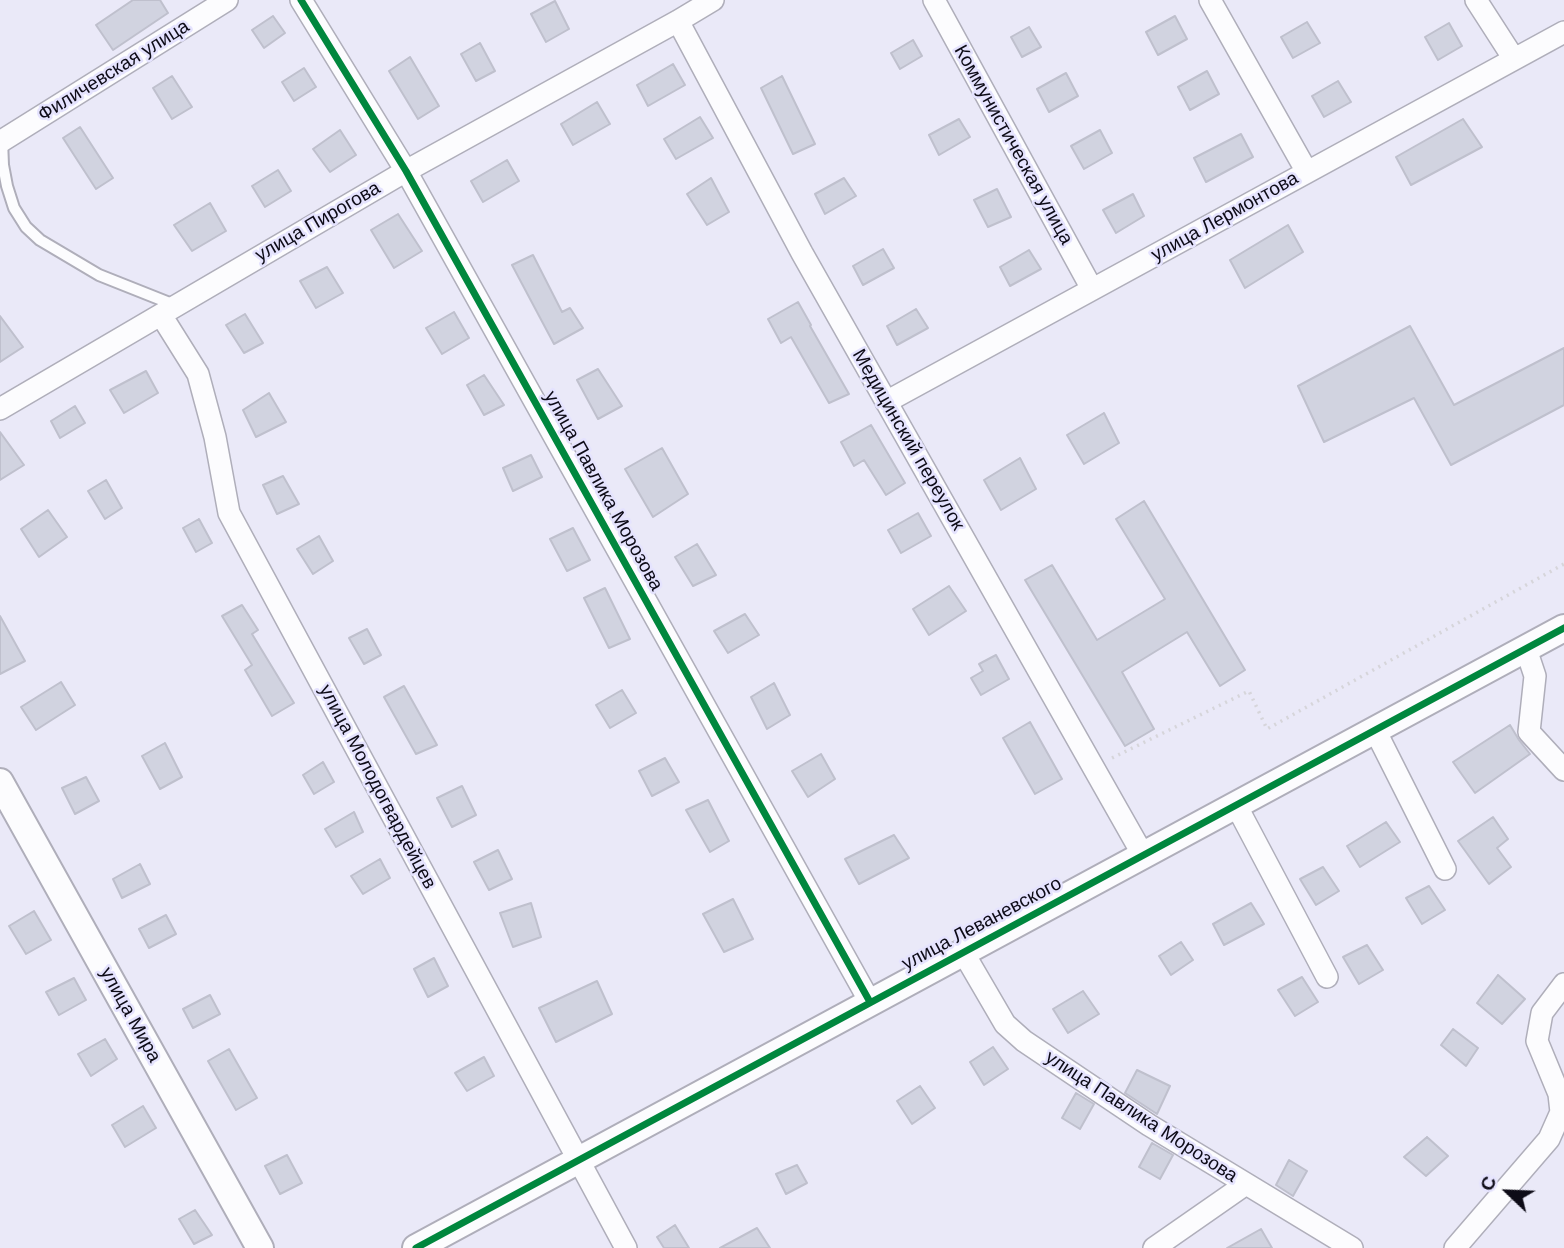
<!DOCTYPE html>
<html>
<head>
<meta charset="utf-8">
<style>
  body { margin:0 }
  #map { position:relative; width:1564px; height:1248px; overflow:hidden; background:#eae9f8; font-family:Helvetica,sans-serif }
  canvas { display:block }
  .north { position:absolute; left:1473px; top:1157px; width:70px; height:70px; -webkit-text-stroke:5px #e5e3fe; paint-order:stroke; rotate:293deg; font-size:19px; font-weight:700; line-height:28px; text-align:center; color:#0d0b17 }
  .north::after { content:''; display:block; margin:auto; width:24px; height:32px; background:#0d0b17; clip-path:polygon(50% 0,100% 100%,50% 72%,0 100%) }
</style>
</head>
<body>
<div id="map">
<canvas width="1564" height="1248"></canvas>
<div class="north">С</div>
</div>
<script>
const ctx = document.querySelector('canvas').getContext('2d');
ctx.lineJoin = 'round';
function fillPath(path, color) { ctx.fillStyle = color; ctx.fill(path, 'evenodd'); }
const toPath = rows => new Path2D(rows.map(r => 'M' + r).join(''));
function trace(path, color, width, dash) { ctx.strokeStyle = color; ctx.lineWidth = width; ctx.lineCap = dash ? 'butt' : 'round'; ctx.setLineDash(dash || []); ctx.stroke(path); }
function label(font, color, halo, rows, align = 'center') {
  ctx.font = font + ' Helvetica,sans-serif'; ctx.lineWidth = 5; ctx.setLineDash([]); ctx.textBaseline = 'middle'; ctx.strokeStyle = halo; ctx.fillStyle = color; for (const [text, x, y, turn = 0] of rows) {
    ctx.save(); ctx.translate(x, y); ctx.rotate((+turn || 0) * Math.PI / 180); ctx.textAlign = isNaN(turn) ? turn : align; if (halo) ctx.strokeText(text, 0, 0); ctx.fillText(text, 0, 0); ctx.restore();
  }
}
const building = toPath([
  [133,0,160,0,168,13,113,50,96,25,133,0],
  [555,1,569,29,546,42,531,14,555,1],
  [273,16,285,33,264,48,252,30,273,16],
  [1175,16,1187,39,1158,55,1146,32,1175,16],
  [1307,22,1320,43,1293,58,1281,37,1307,22],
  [1449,23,1462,46,1438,60,1425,37,1449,23],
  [1029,27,1041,47,1022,57,1011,37,1029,27],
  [913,40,922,56,900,69,891,53,913,40],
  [480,43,495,71,476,81,461,54,480,43],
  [410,57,439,106,418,119,389,71,410,57],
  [673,64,685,85,648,106,637,85,673,64],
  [304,68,316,87,294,101,282,82,304,68],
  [1207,71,1219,94,1190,110,1178,87,1207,71],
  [1066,73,1078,96,1049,112,1037,89,1066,73],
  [172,76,192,107,172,119,153,88,172,76],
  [782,76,815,144,793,154,761,88,782,76],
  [1338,81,1351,102,1324,117,1312,96,1338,81],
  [597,102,610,124,573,145,561,124,597,102],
  [700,117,713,138,676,159,664,139,700,117],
  [959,119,970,137,939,155,929,135,959,119],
  [1463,119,1482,147,1411,185,1396,157,1463,119],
  [80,127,113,178,96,189,63,138,80,127],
  [340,130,356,155,330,172,313,149,340,130],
  [1100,130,1112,153,1084,169,1071,146,1100,130],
  [1241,134,1253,157,1206,182,1194,158,1241,134],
  [507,160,519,181,483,202,471,181,507,160],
  [278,170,291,191,265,207,252,186,278,170],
  [711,178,729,212,707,225,687,194,711,178],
  [844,178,856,196,825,214,815,194,844,178],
  [997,189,1011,217,988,227,974,200,997,189],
  [1133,194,1144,216,1116,233,1103,210,1133,194],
  [210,203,226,231,192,251,174,225,210,203],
  [398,214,422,251,394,268,371,230,398,214],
  [1288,225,1303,252,1245,288,1230,260,1288,225],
  [883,249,894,268,863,285,853,266,883,249],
  [1029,250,1041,269,1010,286,1000,267,1029,250],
  [533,255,562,312,570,308,583,328,554,344,512,265,533,255],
  [327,267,343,293,316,308,300,281,327,267],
  [798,302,811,325,810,326,849,394,829,403,791,337,781,343,768,319,798,302],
  [916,309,928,328,897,345,887,326,916,309],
  [454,312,469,338,442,354,426,328,454,312],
  [245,314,263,343,244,353,226,325,245,314],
  [0,316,23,347,0,362,0,316],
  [1410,326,1454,405,1564,348,1564,405,1451,465,1414,398,1324,442,1298,386,1410,326],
  [598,369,622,406,598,419,577,380,598,369],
  [146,371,158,393,124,413,110,390,146,371],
  [484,375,504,405,484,415,467,385,484,375],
  [269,393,286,422,256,437,243,410,269,393],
  [75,406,85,423,60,438,51,421,75,406],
  [1104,413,1119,443,1084,464,1067,435,1104,413],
  [871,425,905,483,886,495,864,460,854,466,841,442,871,425],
  [0,432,24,465,0,480,0,432],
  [662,448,688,494,653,517,625,469,662,448],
  [531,455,542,477,513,491,503,468,531,455],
  [1020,458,1036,489,1001,510,984,480,1020,458],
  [283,476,299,504,277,514,263,485,283,476],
  [106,480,122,508,105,519,88,491,106,480],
  [1144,501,1245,670,1220,686,1187,632,1122,672,1154,729,1125,746,1025,580,1052,565,1097,640,1165,599,1116,519,1144,501],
  [48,510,67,537,39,557,21,529,48,510],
  [918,513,931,536,901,553,888,530,918,513],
  [199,519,212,543,196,552,183,528,199,519],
  [573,528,590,560,567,571,550,539,573,528],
  [319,536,333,561,313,574,297,549,319,536],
  [697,544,716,575,693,586,675,557,697,544],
  [949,586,966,611,929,635,913,609,949,586],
  [605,588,630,639,609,648,584,598,605,588],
  [242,605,258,630,252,634,294,703,272,716,245,670,252,665,222,616,242,605],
  [745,614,759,635,728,653,714,631,745,614],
  [0,616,25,661,0,674,0,616],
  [367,629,381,655,364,664,349,638,367,629],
  [996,655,1009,679,981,695,971,678,983,671,979,664,996,655],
  [61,682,75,705,36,730,21,707,61,682],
  [774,683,790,715,767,729,751,697,774,683],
  [404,686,437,745,416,754,384,697,404,686],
  [622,690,636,713,610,728,596,705,622,690],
  [1030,722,1062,779,1035,794,1003,738,1030,722],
  [1510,725,1519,740,1530,754,1475,793,1453,762,1510,725],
  [165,743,182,777,160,789,142,756,165,743],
  [821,754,835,779,808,797,792,771,821,754],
  [665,758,679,782,652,796,639,771,665,758],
  [323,762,334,782,314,794,303,775,323,762],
  [86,777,99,801,75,814,62,788,86,777],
  [462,786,476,815,452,827,437,798,462,786],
  [708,800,729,841,710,852,686,810,708,800],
  [354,812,363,832,336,847,325,829,354,812],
  [1493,817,1508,839,1497,848,1511,867,1489,884,1458,841,1493,817],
  [1386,822,1400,842,1360,867,1347,846,1386,822],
  [894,835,909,858,859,884,845,859,894,835],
  [498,850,512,879,489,890,474,862,498,850],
  [380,859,390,878,363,894,351,876,380,859],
  [140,864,150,884,122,898,113,879,140,864],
  [1323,867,1339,891,1316,905,1300,879,1323,867],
  [1429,886,1445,910,1422,924,1406,898,1429,886],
  [733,899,753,939,724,952,703,914,733,899],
  [531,903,541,937,513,947,500,913,531,903],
  [1251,903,1264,924,1224,945,1213,924,1251,903],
  [34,911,51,940,26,954,9,926,34,911],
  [166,915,176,934,149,948,139,929,166,915],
  [1181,942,1193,960,1171,975,1159,956,1181,942],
  [1367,945,1383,970,1359,984,1343,957,1367,945],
  [434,958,448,986,428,997,414,969,434,958],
  [1498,975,1525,999,1502,1024,1477,1003,1498,975],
  [1302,977,1318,1002,1295,1016,1278,990,1302,977],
  [74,978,86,1000,59,1015,46,992,74,978],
  [597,981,612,1014,556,1042,539,1008,597,981],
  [1083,991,1099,1014,1068,1033,1053,1009,1083,991],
  [210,995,220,1014,193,1028,183,1009,210,995],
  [1453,1029,1478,1048,1466,1066,1441,1045,1453,1029],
  [105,1039,117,1059,91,1076,78,1054,105,1039],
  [993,1047,1008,1069,984,1085,970,1062,993,1047],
  [229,1049,257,1098,236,1110,208,1061,229,1049],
  [484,1057,494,1076,467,1091,455,1073,484,1057],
  [1137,1070,1170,1086,1157,1114,1125,1093,1137,1070],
  [920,1086,935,1108,912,1124,897,1101,920,1086],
  [1076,1093,1094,1104,1080,1129,1062,1118,1076,1093],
  [143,1106,156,1128,125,1147,112,1125,143,1106],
  [1427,1137,1448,1156,1426,1176,1404,1157,1427,1137],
  [1152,1143,1173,1155,1160,1179,1139,1167,1152,1143],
  [287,1155,302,1183,280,1194,265,1166,287,1155],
  [1289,1160,1307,1171,1293,1196,1276,1185,1289,1160],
  [797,1165,807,1183,786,1194,776,1174,797,1165],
  [195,1210,212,1235,194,1244,179,1219,195,1210],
  [675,1225,689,1248,664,1248,657,1237,675,1225],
  [757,1228,770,1248,720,1248,757,1228],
  [1261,1229,1272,1248,1227,1248,1261,1229]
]);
fillPath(building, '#d1d3e0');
trace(building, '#bfc0cd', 2);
const service = toPath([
  [2,140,3,165,7,186,14,208,26,227,40,240,99,275,177,306]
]);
const minor = toPath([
  [301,0,406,171,870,1002],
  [934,0,1092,289],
  [1210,0,1307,172],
  [1476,0,1514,59],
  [678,21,802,253,1143,855],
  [0,142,227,0],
  [161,315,198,374,215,437,229,513,626,1248],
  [886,402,1564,32],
  [0,409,406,171,678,21,713,0],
  [1526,649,1535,676,1529,732,1564,770],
  [1375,730,1445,869],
  [1236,805,1327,977],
  [963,952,1005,1024,1024,1041,1149,1125,1352,1248],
  [1154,1248,1246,1184],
  [1455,1248,1549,1139,1561,1112,1559,1094,1537,1041,1542,1013,1564,984]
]);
const tertiary = toPath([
  [0,782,260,1248],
  [416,1248,1564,628]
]);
trace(service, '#afaeba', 14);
trace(minor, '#afaeba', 24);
trace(tertiary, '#afaeba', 30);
trace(toPath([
  [1112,758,1249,691,1267,729,1564,564]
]), '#d6d5da', 3.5, [2, 5]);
trace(service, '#fcfcfe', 10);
trace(minor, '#fcfcfe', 21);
trace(tertiary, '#fcfcfe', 26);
trace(toPath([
  [301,0,406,171,870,1002],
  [416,1248,1564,628]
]), '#00873e', 7);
label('19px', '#0d0b17', '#e5e3fe', [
  ["Филичевская улица",114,71,-32],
  ["Коммунистическая улица",1013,145,61],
  ["улица Лермонтова",1225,217,-29],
  ["улица Пирогова",318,222,-30],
  ["Медицинский переулок",908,440,60],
  ["улица Павлика Морозова",603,491,61],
  ["улица Молодогвардейцев",377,787,62],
  ["улица Леваневского",982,924,-28],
  ["улица Мира",130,1015,61],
  ["улица Павлика Морозова",1141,1117,33]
]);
</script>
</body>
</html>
